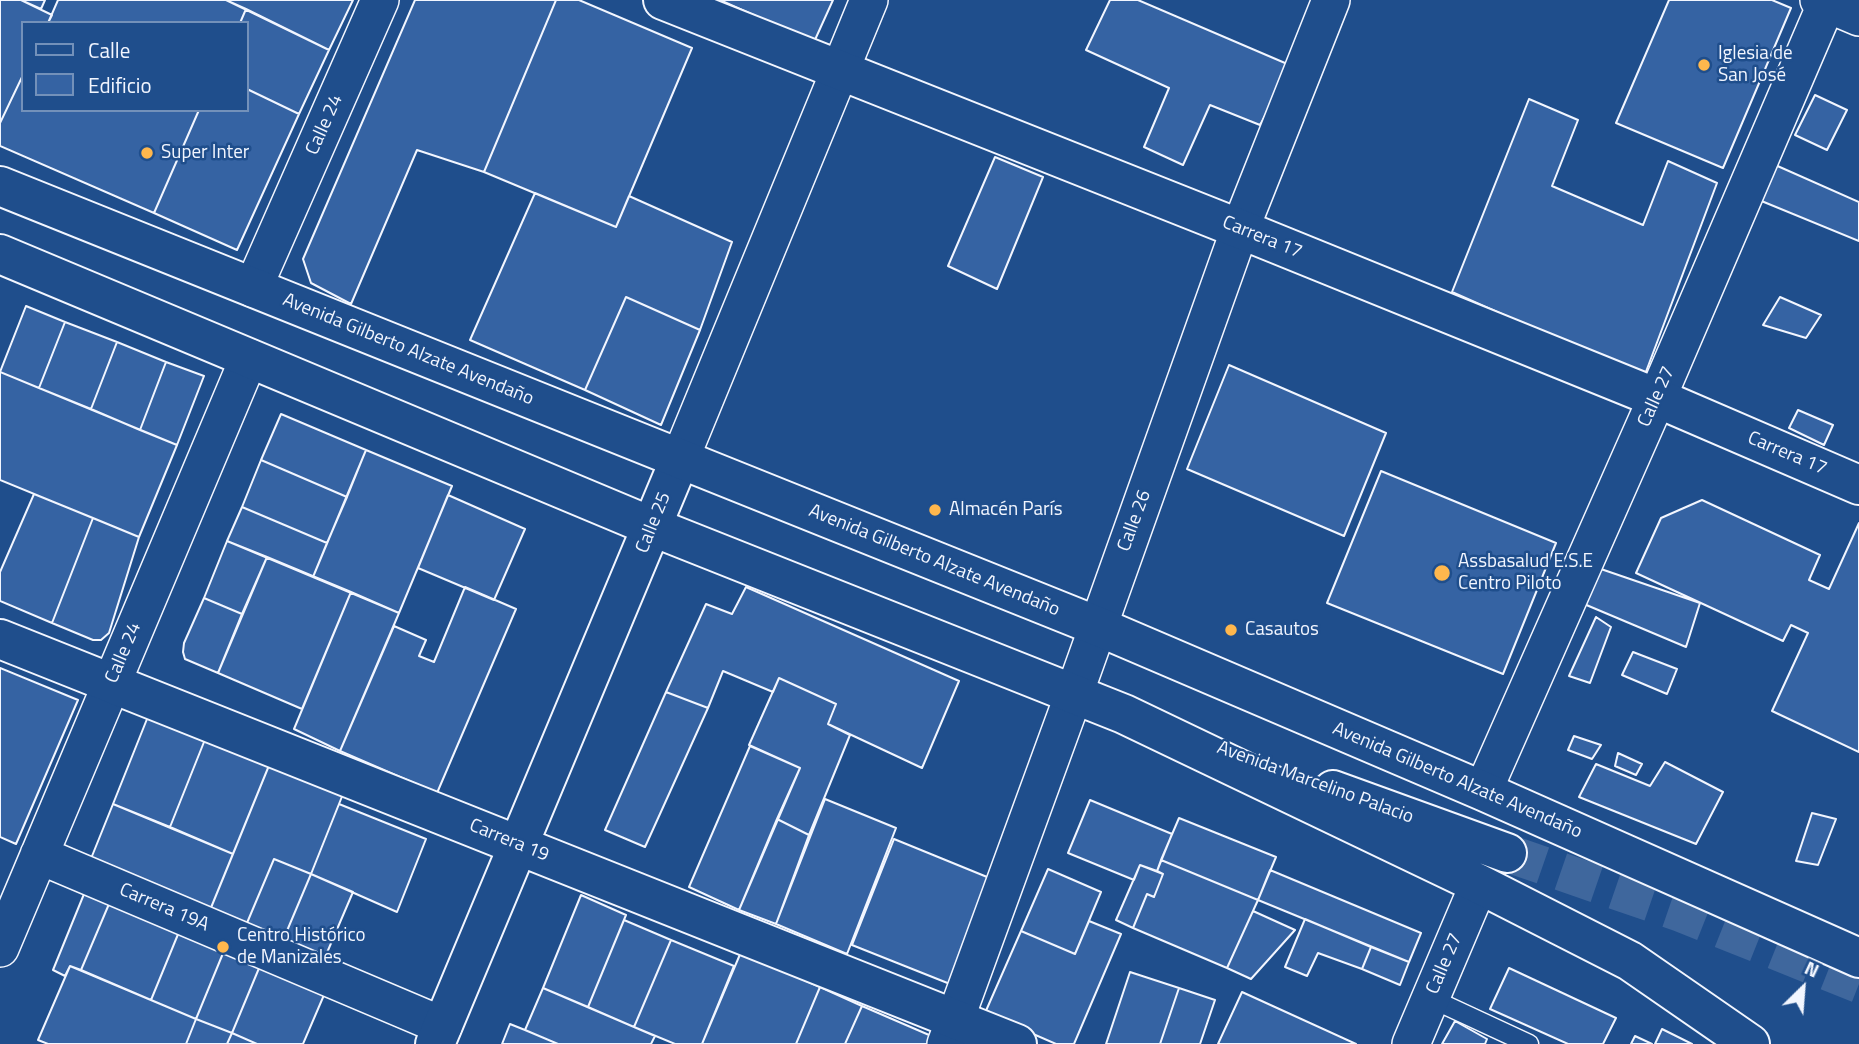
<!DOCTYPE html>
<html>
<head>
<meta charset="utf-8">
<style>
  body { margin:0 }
  #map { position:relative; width:1859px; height:1044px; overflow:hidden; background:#1f4e8c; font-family:"Titillium Web",sans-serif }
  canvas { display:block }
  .legend { position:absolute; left:21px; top:21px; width:228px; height:91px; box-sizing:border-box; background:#1f4e8c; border:2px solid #7391ba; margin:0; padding:9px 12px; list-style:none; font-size:21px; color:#f2f6ff }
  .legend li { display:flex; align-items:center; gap:14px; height:35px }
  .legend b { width:35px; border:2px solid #7391ba }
  .north { position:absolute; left:1768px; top:953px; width:70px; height:70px; -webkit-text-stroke:5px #1f4e8c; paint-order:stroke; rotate:25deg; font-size:19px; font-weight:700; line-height:28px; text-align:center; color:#f2f6ff }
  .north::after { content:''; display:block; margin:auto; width:24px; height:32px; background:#f2f6ff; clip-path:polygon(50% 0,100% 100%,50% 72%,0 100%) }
</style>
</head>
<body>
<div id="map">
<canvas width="1859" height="1044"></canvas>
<ul class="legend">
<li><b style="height:9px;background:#1f4e8c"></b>Calle</li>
<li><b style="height:19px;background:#3563a3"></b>Edificio</li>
</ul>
<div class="north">N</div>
</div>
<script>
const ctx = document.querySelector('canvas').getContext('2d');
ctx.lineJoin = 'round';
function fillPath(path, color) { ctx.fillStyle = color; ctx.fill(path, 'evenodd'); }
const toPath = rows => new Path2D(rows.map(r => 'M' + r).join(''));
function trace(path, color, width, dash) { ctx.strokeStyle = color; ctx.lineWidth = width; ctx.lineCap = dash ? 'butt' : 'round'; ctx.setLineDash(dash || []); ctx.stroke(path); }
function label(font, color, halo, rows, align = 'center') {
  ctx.font = font + ' "Titillium Web",sans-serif'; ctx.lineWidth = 5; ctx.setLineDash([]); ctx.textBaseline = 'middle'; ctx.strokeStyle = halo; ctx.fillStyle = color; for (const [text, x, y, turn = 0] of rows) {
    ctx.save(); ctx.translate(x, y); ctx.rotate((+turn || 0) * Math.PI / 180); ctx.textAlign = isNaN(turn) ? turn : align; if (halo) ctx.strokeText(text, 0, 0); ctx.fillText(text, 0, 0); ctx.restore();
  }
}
const building = toPath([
  [0,0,21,0,52,15,48,23,23,23,23,75,0,123,0,0],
  [21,0,45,0,41,9,21,0],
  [58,0,226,0,246,9,240,23,48,23,58,0],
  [226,0,353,0,329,50,226,0],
  [415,0,556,0,484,172,417,150,351,304,311,283,303,259,415,0],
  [556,0,579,0,692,48,616,227,484,172,556,0],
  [720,0,833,0,814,42,720,0],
  [1110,0,1138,0,1292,66,1260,125,1210,105,1183,165,1144,147,1169,88,1086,50,1110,0],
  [1669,0,1772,0,1791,8,1723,168,1616,123,1669,0],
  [246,9,329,50,299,114,247,89,247,23,240,23,246,9],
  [23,75,23,110,199,110,154,213,0,146,0,123,23,75],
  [247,89,299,114,237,250,154,213,199,110,247,110,247,89],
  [1815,95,1847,110,1827,150,1795,135,1815,95],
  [1529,99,1578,120,1552,186,1643,225,1668,161,1717,183,1644,377,1452,292,1529,99],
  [995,157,1043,177,997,289,948,266,995,157],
  [1773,164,1859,202,1859,241,1759,200,1773,164],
  [535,193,616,227,629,196,732,242,700,330,626,297,585,390,470,340,535,193],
  [626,297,700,330,661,425,585,390,626,297],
  [1780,297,1821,315,1806,338,1763,325,1780,297],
  [26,306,65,322,39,388,0,372,26,306],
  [65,322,117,342,91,409,39,388,65,322],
  [117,342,166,362,140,430,91,409,117,342],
  [166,362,204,376,177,445,140,430,166,362],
  [1229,365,1386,433,1344,536,1187,469,1229,365],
  [0,372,177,445,139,537,0,480,0,372],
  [1798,410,1833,425,1824,445,1789,428,1798,410],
  [281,414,366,450,347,497,261,460,281,414],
  [366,450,452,486,399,613,313,577,366,450],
  [261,460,347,497,327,543,242,507,261,460],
  [1381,471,1556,543,1503,674,1327,603,1381,471],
  [34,494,93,518,52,623,0,601,0,572,34,494],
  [448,495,525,529,494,600,418,568,448,495],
  [1702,500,1820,555,1809,580,1829,589,1859,523,1859,752,1772,711,1808,633,1791,625,1783,641,1636,573,1661,518,1702,500],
  [242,507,327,543,313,577,227,541,242,507],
  [93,518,139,537,109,633,101,640,93,640,52,623,93,518],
  [227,541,267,557,242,614,204,598,227,541],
  [267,557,351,592,302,709,218,673,267,557],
  [1598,568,1700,603,1686,647,1584,604,1598,568],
  [465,587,516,609,437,793,340,751,394,626,426,640,419,656,434,662,465,587],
  [746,587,959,681,922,768,828,724,836,704,779,678,773,692,723,671,708,708,666,692,706,604,732,614,746,587],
  [351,592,399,613,340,751,294,729,351,592],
  [204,598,242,614,218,673,185,659,183,652,184,643,204,598],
  [1596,617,1611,627,1590,683,1569,676,1596,617],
  [1633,652,1677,669,1667,694,1622,675,1633,652],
  [0,668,78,700,16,844,0,837,0,668],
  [779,678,836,704,828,724,850,735,809,835,777,819,800,768,749,745,779,678],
  [666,692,708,708,645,847,605,830,666,692],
  [149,714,206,737,170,827,113,804,149,714],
  [1574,736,1601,745,1592,759,1568,750,1574,736],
  [206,737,270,763,233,854,170,827,206,737],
  [750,746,800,768,739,910,689,887,750,746],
  [1618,753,1642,764,1636,775,1615,766,1618,753],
  [1665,762,1723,792,1696,844,1579,797,1596,764,1650,786,1665,762],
  [270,763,343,794,311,874,274,859,244,930,208,915,270,763],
  [825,799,896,828,847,954,776,924,825,799],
  [1090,800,1172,834,1157,871,1140,865,1134,880,1068,853,1090,800],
  [113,804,233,854,208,915,88,866,113,804],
  [339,804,426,839,397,912,311,874,339,804],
  [1812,813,1836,819,1818,865,1796,861,1812,813],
  [1179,818,1276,857,1258,900,1161,860,1179,818],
  [777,819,809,835,776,924,739,910,777,819],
  [894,839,992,879,950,984,852,945,894,839],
  [274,859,311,874,281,945,244,930,274,859],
  [1161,860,1258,900,1227,968,1133,928,1147,894,1154,897,1163,874,1157,871,1161,860],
  [1140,865,1163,874,1154,897,1147,894,1133,928,1116,920,1140,865],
  [1048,869,1101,892,1075,954,1021,931,1048,869],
  [1270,870,1421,933,1409,962,1258,900,1270,870],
  [311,874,353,892,323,962,281,945,311,874],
  [84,894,109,904,81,970,70,966,65,976,53,970,84,894],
  [581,895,626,915,588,1007,543,988,581,895],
  [109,904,181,927,151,1000,81,970,109,904],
  [1253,911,1295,930,1251,979,1227,968,1253,911],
  [1305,919,1371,947,1362,969,1318,953,1307,976,1285,967,1305,919],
  [624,920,671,940,634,1027,588,1007,624,920],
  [1089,921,1121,934,1074,1044,1056,1044,985,1013,1021,931,1075,954,1089,921],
  [181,927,226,946,196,1019,151,1000,181,927],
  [671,940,734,966,702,1044,675,1044,634,1027,671,940],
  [226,946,262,961,232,1033,196,1019,226,946],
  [1371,947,1409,962,1400,985,1362,969,1371,947],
  [741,952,820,987,796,1044,702,1044,741,952],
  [262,961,327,988,303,1044,257,1044,232,1033,262,961],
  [70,966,196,1019,186,1044,48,1044,38,1040,70,966],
  [1509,968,1616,1018,1603,1044,1568,1044,1490,1009,1509,968],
  [1130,972,1179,988,1160,1044,1106,1044,1130,972],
  [820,987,862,1006,845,1044,796,1044,820,987],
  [543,988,655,1036,651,1044,558,1044,525,1030,543,988],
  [1179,988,1215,1000,1200,1044,1160,1044,1179,988],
  [1242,992,1356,1044,1218,1044,1242,992],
  [862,1006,936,1038,934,1044,845,1044,862,1006],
  [196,1019,232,1033,227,1044,186,1044,196,1019],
  [1455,1021,1487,1039,1485,1044,1442,1044,1455,1021],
  [510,1024,525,1030,558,1044,502,1044,510,1024],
  [1662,1029,1692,1044,1655,1044,1662,1029],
  [232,1033,257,1044,227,1044,232,1033],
  [1635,1036,1652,1044,1631,1044,1635,1036]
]);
fillPath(building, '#3563a3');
trace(building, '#f2f6ff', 2);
trace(toPath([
  [1507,853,1681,913,1859,984]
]), '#3f679d', 38, [38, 19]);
const lane = toPath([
  [1430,998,1529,1044]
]);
const street = toPath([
  [1819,0,1859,17],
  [253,288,380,0],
  [680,459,869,0],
  [1483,791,1657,398,1828,0],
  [39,855,443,1026],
  [0,948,249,358],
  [946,1044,1074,694,1240,229,1331,0],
  [1411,1044,1479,884]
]);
const secondary = toPath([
  [663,0,1240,229,1657,398,1859,485],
  [0,639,1017,1044],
  [435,1044,680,459]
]);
const primary = toPath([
  [0,186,1097,626,1483,791,1859,958],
  [0,254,653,527,1124,714,1479,884,1630,961,1750,1044],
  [1333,790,1507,853]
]);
trace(lane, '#f2f6ff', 21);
trace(street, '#f2f6ff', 40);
trace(secondary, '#f2f6ff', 42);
trace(primary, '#f2f6ff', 42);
trace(lane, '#1f4e8c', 18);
trace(street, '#1f4e8c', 37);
trace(secondary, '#1f4e8c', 38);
trace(primary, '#1f4e8c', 38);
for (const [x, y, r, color] of [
  [1704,65,7,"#ffb74d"],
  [147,153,7,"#ffb74d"],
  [935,510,7,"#ffb74d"],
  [1442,573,9,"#ffb74d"],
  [1231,630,7,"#ffb74d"],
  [223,947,7,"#ffb74d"]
]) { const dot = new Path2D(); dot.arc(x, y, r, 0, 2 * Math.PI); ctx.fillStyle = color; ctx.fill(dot); trace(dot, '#1f4e8c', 2.5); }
label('19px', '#f2f6ff', '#1f4e8c', [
  ["Iglesia de",1718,54],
  ["San José",1718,76],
  ["Super Inter",161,153],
  ["Almacén París",949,510],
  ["Assbasalud E.S.E",1458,562],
  ["Centro Piloto",1458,584],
  ["Casautos",1245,630],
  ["Centro Histórico",237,936],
  ["de Manizales",237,958]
], 'left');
label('19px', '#f2f6ff', '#1f4e8c', [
  ["Calle 24",325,125,-66],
  ["Carrera 17",1262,238,22],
  ["Avenida Gilberto Alzate Avendaño",408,350,22],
  ["Calle 27",1657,397,-66],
  ["Carrera 17",1787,454,23],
  ["Calle 26",1135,521,-70],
  ["Calle 25",654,523,-68],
  ["Avenida Gilberto Alzate Avendaño",934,561,22],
  ["Calle 24",124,653,-67],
  ["Avenida Gilberto Alzate Avendaño",1457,781,23],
  ["Avenida Marcelino Palacio",1315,783,20],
  ["Carrera 19",509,841,22],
  ["Carrera 19A",164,908,23],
  ["Calle 27",1445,964,-67]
]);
</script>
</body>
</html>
